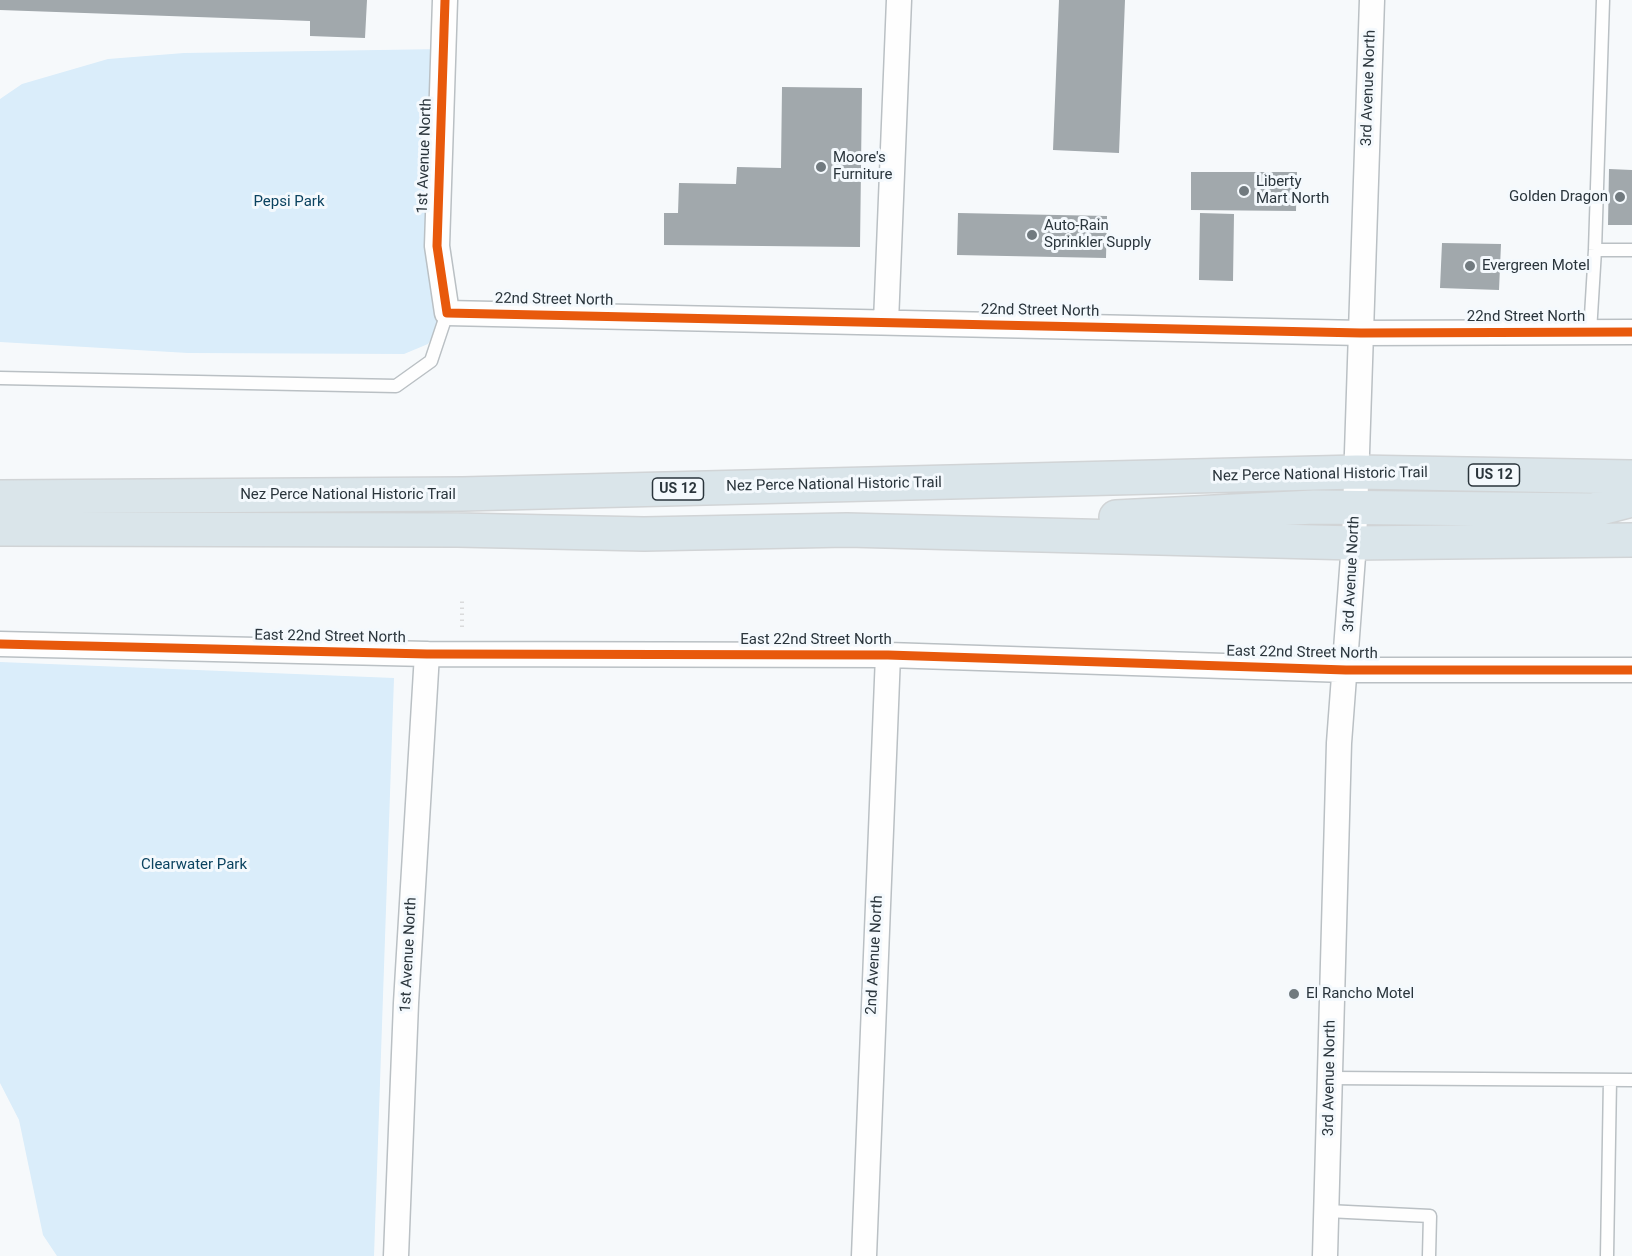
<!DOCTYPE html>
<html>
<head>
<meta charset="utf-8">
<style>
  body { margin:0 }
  canvas { display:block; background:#f6f9fb }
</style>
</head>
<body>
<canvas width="1632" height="1256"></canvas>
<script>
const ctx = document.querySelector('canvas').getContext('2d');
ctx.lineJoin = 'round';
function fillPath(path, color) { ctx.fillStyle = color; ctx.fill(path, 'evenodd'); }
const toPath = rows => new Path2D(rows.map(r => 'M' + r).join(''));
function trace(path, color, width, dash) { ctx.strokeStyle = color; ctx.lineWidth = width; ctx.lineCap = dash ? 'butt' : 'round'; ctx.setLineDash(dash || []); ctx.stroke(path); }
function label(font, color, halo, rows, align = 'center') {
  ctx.font = font + ' Roboto,sans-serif'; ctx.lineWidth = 6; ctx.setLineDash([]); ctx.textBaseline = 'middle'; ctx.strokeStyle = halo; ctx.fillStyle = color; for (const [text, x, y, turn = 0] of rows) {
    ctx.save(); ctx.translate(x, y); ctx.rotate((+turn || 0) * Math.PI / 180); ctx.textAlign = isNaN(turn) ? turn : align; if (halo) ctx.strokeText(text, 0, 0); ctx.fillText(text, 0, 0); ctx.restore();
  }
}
fillPath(toPath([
  [444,49,447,313,428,344,404,354,188,353,0,342,0,99,22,84,108,59,184,53],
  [0,662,394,678,374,1256,57,1256,43,1235,19,1120,0,1083]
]), '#daedfa');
fillPath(toPath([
  [0,0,367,0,365,38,310,36,310,21,0,10],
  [1059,0,1125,0,1119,153,1053,150],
  [782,87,862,88,860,247,664,245,664,213,678,213,679,183,736,184,737,167,781,168],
  [1609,169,1632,170,1632,225,1608,225],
  [1191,172,1297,172,1296,211,1191,210],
  [958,213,1107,216,1106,258,957,255],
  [1200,213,1234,214,1233,281,1199,280],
  [1442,243,1501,244,1499,290,1440,288]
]), '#a1a8ac');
const service = toPath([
  [1595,250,1632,250],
  [1590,332,1595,250,1603,0],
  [0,378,396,386,431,361,447,313],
  [1330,1078,1632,1080],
  [1327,1211,1430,1216,1429,1256],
  [1607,1256,1610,1080]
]);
const minor = toPath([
  [445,0,437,246,447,313,1361,333,1632,332],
  [886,322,899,0],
  [0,644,427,654,888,655,1346,670,1632,670],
  [396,1256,406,1003,427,654],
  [864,1256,888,655],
  [1325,1256,1339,743,1354,543,1372,0]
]);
const trunk = toPath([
  [0,497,462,494,1357,472,1632,477],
  [1116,517,1314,507,1593,510,1632,500],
  [0,529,457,530,644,534,847,530,1354,543,1632,540]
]);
trace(service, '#bac0c4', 15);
trace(minor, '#bac0c4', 27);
trace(trunk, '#d1d4d6', 36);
trace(toPath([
  [462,627,462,598]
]), '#dadbdc', 4, [1.5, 4.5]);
trace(service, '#fefefe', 12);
trace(minor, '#fefefe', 24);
trace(trunk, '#dae5ea', 33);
trace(toPath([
  [445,0,437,246,447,313,1361,333,1632,332],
  [0,644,427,654,888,655,1346,670,1632,670]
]), '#e8590c', 9);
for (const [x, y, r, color] of [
  [821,167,6,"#717a7f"],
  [1244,191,6,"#717a7f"],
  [1620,197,6,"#717a7f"],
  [1032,235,6,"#717a7f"],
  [1470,266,6,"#717a7f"],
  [1294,994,6,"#717a7f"]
]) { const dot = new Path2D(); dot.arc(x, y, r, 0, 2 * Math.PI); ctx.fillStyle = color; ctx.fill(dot); trace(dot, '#f4f9fd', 2); }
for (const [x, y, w] of [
  [1494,475,51],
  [678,489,51]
]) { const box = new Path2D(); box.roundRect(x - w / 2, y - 11, w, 22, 4.5); ctx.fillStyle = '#f4f9fd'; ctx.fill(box); trace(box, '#2a353c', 1.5); }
label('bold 14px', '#2a353c', null, [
  ["US 12",1494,475],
  ["US 12",678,489]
]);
label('15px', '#2a353c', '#f4f9fd', [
  ["3rd Avenue North",1369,88,-88],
  ["1st Avenue North",425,156,-88],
  ["22nd Street North",554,300,1],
  ["22nd Street North",1040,311,1],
  ["22nd Street North",1526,317],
  ["Nez Perce National Historic Trail",1320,475,-1],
  ["Nez Perce National Historic Trail",834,485,-1],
  ["Nez Perce National Historic Trail",348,495],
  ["3rd Avenue North",1352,574,-87],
  ["East 22nd Street North",330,637,1],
  ["East 22nd Street North",816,640],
  ["East 22nd Street North",1302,653,1],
  ["1st Avenue North",409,955,-87],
  ["2nd Avenue North",875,955,-87],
  ["3rd Avenue North",1330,1078,-89]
]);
label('15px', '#2a353c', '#f4f9fd', [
  ["Moore's",833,158],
  ["Furniture",833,175],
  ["Liberty",1256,182],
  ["Mart North",1256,199],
  ["Golden Dragon",1608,197,"right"],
  ["Auto-Rain",1044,226],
  ["Sprinkler Supply",1044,243],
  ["Evergreen Motel",1482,266],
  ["El Rancho Motel",1306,994]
], 'left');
label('15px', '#0b4360', '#f4f9fd', [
  ["Pepsi Park",289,202],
  ["Clearwater Park",194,865]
]);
</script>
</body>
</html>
